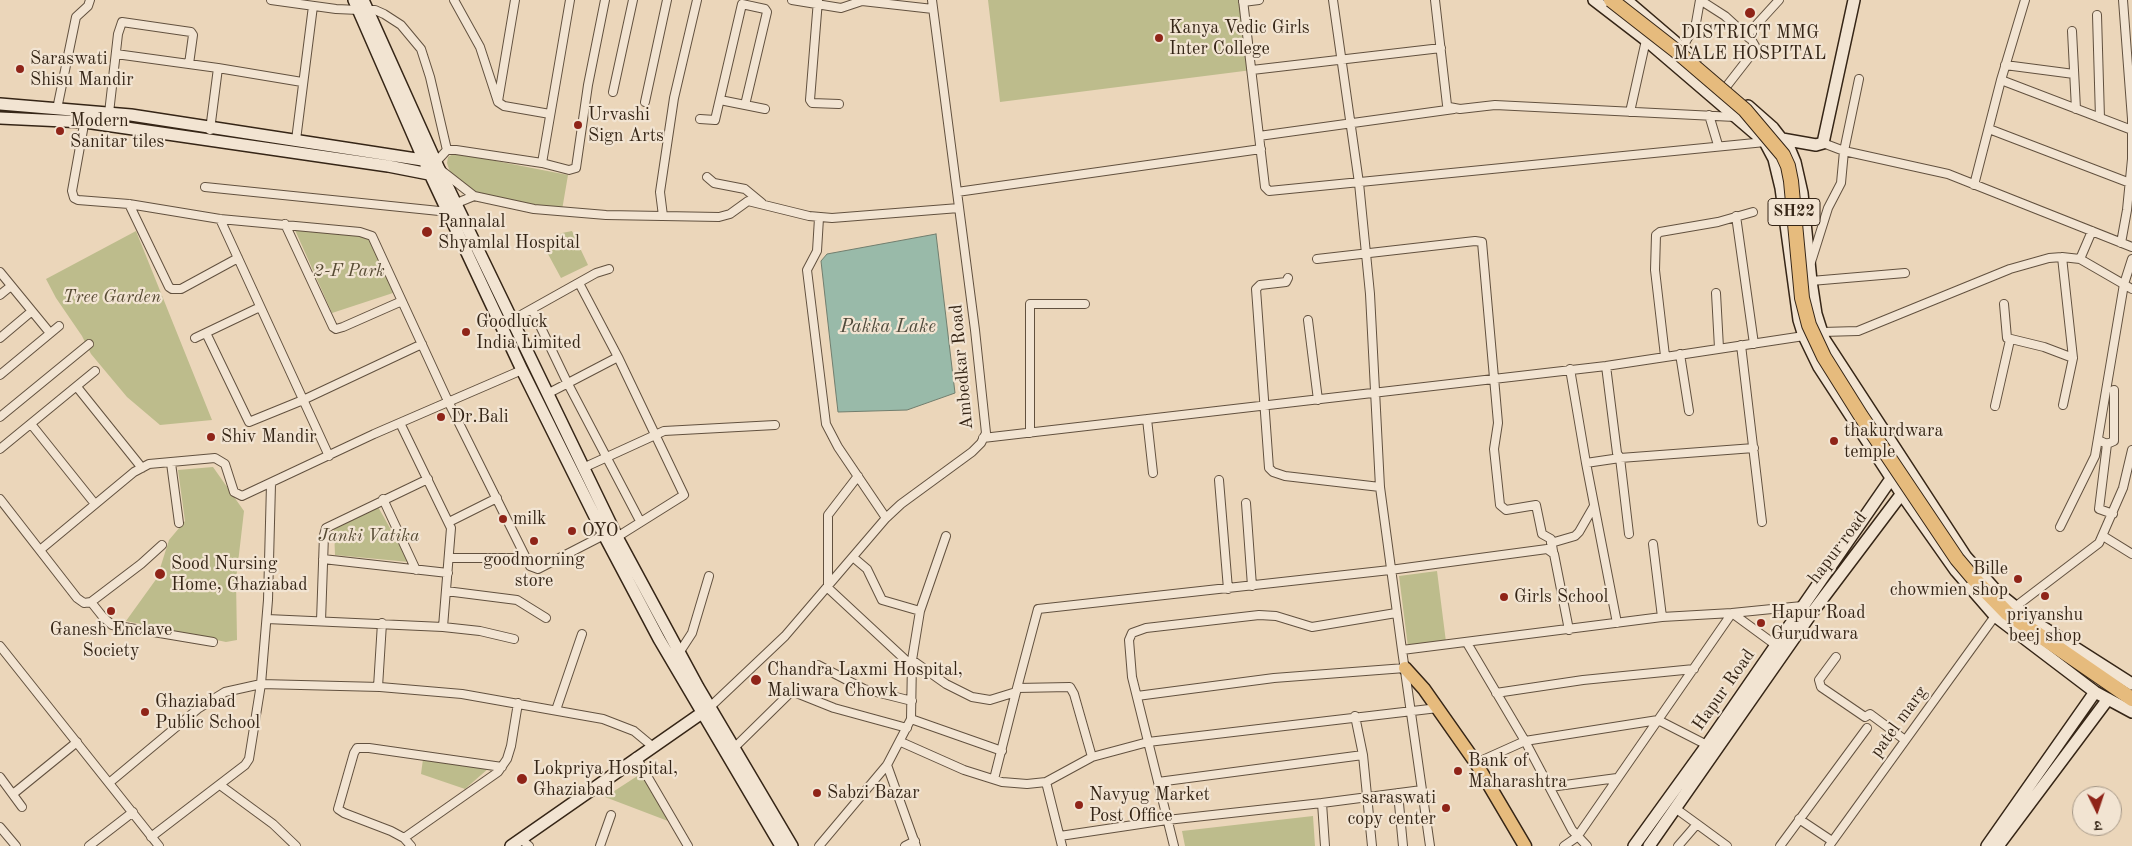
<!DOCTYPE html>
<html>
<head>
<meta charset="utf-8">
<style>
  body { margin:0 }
  #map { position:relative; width:2132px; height:846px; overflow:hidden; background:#ebd6ba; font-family:"Old Standard TT","Noto Serif Devanagari",serif }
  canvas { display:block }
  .north { position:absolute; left:2072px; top:786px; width:50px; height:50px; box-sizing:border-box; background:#f2e4d2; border:1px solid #a69887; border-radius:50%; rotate:176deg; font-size:14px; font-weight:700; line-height:20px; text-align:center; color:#352516 }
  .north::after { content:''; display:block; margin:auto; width:18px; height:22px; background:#8f2418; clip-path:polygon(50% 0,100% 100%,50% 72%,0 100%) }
</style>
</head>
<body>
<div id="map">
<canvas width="2132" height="846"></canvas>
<div class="north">उ</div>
</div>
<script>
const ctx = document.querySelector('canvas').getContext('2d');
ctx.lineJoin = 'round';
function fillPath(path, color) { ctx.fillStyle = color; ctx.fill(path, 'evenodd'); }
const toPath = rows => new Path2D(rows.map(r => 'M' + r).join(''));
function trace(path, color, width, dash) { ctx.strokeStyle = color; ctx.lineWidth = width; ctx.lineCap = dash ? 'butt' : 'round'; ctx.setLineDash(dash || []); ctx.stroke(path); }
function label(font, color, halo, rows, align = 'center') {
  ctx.font = font + ' "Old Standard TT",serif'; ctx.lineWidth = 4.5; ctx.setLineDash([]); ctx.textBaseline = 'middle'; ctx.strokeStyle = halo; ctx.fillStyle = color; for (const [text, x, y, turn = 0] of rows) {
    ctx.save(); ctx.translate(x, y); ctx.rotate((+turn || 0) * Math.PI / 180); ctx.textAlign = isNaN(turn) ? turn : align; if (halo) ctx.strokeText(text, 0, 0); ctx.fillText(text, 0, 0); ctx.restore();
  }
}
fillPath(toPath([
  [988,0,1243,0,1252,70,1000,102],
  [455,153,568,175,562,210,478,194,451,175,447,163,448,157],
  [295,230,357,234,370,237,396,292,332,313],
  [136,231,212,420,160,425,127,397,91,354,82,336,56,298,46,279],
  [572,231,588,265,561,278,542,243,562,233],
  [213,467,244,511,236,580,237,640,226,642,126,621,157,578,169,540,185,521,178,470],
  [377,505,409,562,335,555,334,528],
  [1437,571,1446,642,1408,647,1399,576],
  [423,759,489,768,465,789,421,774],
  [642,773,668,821,605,797],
  [1313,816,1315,846,1185,846,1182,831]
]), '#bdbc8c');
const water = toPath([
  [936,234,955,393,907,410,838,412,821,261,827,254,936,234]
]);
fillPath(water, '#99baa9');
trace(water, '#717e6e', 1);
const street = toPath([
  [271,0,336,9,359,10],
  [454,0,480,47,498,102,504,106,550,114],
  [792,0,841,8,862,1,933,9],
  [818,0,810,100,812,103,839,104],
  [1243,0,1265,187,1269,191,1765,142],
  [1333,0,1359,183,1370,294,1380,487,1402,650,1662,617,1732,613,1777,646],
  [1435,0,1447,105,1449,107,1460,109,1495,105,1735,117],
  [1243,2,1259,0],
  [368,10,375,10,384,14,401,25,421,49,430,77,447,150],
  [2097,15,2100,118],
  [2072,31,2076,109],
  [1680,52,1696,23,1700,0,1725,16,1749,38],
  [116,54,218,68,210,130],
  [2005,65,2074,74],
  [218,68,302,82],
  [1252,70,1441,48],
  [2001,80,2132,130],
  [1726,87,1754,51,1755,46,1748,34,1779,0],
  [613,92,633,0],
  [498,101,515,0],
  [645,102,667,0],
  [745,105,765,109],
  [57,109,76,17,88,6,90,0],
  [1630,112,1646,40],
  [109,113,118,34,122,22,191,32,193,35,189,64],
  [1709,115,1718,145],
  [85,119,72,191,74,198,78,200,129,204,220,219,360,232,372,236,448,401,530,566,538,569,604,535],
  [700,119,715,120,742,4,765,9,767,12,745,105,720,100],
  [1989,129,2130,183],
  [1259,136,1454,109],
  [296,140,313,6],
  [1823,143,1844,151,1948,174,2132,247],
  [436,162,447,150,456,150,542,163,569,170,576,168,588,85,605,0],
  [542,163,570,0],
  [442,171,474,196],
  [707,177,714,183,745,189,762,203],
  [1974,185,2001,80,2025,0],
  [205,187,449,212],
  [957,192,1261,149],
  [129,204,169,287,172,289,181,289,238,258],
  [452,205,474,196,534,209,606,215,719,217,730,214,748,201,809,216,832,218,959,208],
  [663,216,660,192,674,98,697,0],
  [1736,216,1754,344],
  [819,218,817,251,807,270,826,424,838,447,886,518],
  [220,219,329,456],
  [285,224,333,327,336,329,343,327,402,301],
  [2121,243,2127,210,2132,159,2132,119,2123,0],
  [2062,257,2073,358,2063,405],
  [1317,259,1475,241,1482,242,1498,423,1494,449,1500,505,1506,510,1536,505,1542,534,1551,539,1553,551],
  [2080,259,2092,231],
  [1811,262,1828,208,1841,183,1844,151,1859,79],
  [0,272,50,333],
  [1288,278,1286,282,1260,285,1256,289,1269,468,1273,472,1285,476,1380,487],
  [1811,281,1905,273],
  [579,283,618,357],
  [1716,293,1719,348],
  [0,295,11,286],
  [2004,304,2007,338,2044,347,2073,358],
  [532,309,567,382,640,521],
  [512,320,596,273,609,269],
  [1308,320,1318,400],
  [1822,332,1858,331,2010,269,2049,258,2062,257,2080,259,2132,289],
  [206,333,249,422,303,400,422,344],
  [0,338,32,311],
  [195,338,260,307],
  [1741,345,1762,522],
  [1680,354,1689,411],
  [1665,356,1655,270,1656,235,1660,232,1718,222,1753,212],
  [1606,366,1617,453,1620,458,1754,448],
  [1570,369,1586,463,1617,623],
  [0,375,59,326],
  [77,387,142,468],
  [547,394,618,357,684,495,617,537],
  [1995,406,2010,340],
  [0,417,89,344],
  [1147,419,1153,473],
  [400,423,451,528,443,627],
  [31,424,95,504],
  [1030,433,1030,304,1085,304],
  [983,438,1606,366,1804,336],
  [2098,440,2107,444,2099,509,2113,514],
  [2107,444,2114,441,2114,390],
  [0,449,95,371],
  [171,463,179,523],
  [1586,463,1620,458,1629,534],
  [583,468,664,431,775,425],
  [858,476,828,515,828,588,912,666],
  [1219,480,1228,589],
  [0,499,77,598,84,603,91,602,141,564,162,545],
  [383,499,416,570],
  [1246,503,1252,586],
  [449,522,497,498],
  [2060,527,2095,456,2124,284,2132,259],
  [2103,536,2132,554],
  [1551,543,1575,536,1579,532,1594,506],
  [1653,544,1662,617],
  [40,550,134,472,149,464,215,458,225,464,234,492,242,496,374,434,522,370],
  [450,558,526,558],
  [854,558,867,569,882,600,920,611],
  [323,559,448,573],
  [446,591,517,600,546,618],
  [91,602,103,617,112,625,213,642],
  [2015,607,2099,543,2123,488,2132,450],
  [267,619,443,627,480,631,514,639],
  [321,621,324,535,326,528,428,479],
  [1467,643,1525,741,1572,830,1587,846],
  [0,646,159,846],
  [679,653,692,633,709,576],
  [1836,657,1819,680,1821,687,1865,717,1870,714,1905,740],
  [912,660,946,684,972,697,990,700,1016,692],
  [818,665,864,689,912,701],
  [378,687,382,623],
  [1017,688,1038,609,1390,570,1547,549,1554,554,1569,630],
  [1496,693,1583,680,1694,669],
  [1137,696,1274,678,1405,668],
  [710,707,785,636,886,518,901,504,972,452,981,443,986,433,975,330,932,0],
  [556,710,582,634],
  [1355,716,1363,755,1372,846],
  [911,719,1002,751],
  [901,742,964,770,1002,782,1027,784,1046,782],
  [734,748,790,693,794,692,834,708,907,728],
  [636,757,688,846],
  [1476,763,1525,741,1658,720,1707,745],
  [887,765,916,846],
  [0,777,22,807],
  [994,779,1017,688,1070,687,1074,694,1092,757],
  [1158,782,1363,755],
  [109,783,199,708,225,692,261,684,380,687,462,694,603,719,634,731,652,746],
  [220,785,273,824,296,846],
  [1550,787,1617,778],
  [1422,790,1430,846],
  [1398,793,1403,846],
  [13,794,77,742],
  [1675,808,1697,824],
  [1799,819,1832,841],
  [0,827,16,846],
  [1060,836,1167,820,1322,803],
  [151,837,245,765,249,759,261,684,268,600,271,484],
  [404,838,498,772,507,759,511,746,518,703],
  [521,839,529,846],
  [89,846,133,812],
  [411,846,404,838,391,831,344,813,338,809,354,753,357,748,369,748,502,767],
  [600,846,611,815],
  [819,846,887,765,911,719,912,660,920,611,946,536],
  [905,846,915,841],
  [1062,846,1046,782,1092,757,1148,742,1438,708],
  [1174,846,1132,677,1129,640,1132,633,1146,628,1259,615,1276,616,1312,627,1396,613],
  [1325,846,1322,803,1422,790,1402,650],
  [1564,846,1577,837,1732,613,1802,606],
  [1678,846,1697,824,1727,846],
  [1780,846,1867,728],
  [1829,846,1995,616]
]);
const secondary = toPath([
  [354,0,430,174,522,370,604,535,659,639,781,846],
  [363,0,439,169,617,537,698,687,792,846],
  [1594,0,1646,40,1765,142,1774,159,1781,188,1799,320,1804,336,1819,367,1901,493,1956,571,1995,616,2095,692,2132,712],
  [1626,0,1695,59],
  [0,104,131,115,429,161],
  [1748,106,1773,128,1790,150,1795,162,1802,193,1811,281,1816,314,1824,339,1966,557,1998,593,2033,621,2132,684],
  [0,118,85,122,388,166,434,175],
  [1782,139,1816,145,1823,143,1854,0],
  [511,846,709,708],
  [1634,846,1707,745,1895,473],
  [1649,846,1811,614,1906,488],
  [1987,846,2095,692],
  [1998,846,2108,699]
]);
const primary = toPath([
  [1405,668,1424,689,1476,763,1525,846]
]);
const highway = toPath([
  [1973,578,2007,613,2132,699]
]);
trace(street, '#62513f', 10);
trace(secondary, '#352516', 14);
trace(primary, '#352516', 15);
trace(highway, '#352516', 16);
trace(street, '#f2e4d2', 8);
trace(secondary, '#f2e4d2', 11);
trace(primary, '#e6bb7d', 12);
trace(highway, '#e6bb7d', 14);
const highwayBridge = toPath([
  [1611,0,1675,50,1745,110,1783,155,1788,166,1791,181,1802,298,1809,325,1824,357,1861,416,1957,559,1973,578]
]);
trace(highwayBridge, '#352516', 16, []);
trace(highwayBridge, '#e6bb7d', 14);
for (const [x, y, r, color] of [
  [1750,13,6,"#8f2418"],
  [1159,38,5,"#8f2418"],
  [20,69,5,"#8f2418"],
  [578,125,5,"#8f2418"],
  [60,131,5,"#8f2418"],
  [427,232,6,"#8f2418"],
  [466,332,5,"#8f2418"],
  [441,417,5,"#8f2418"],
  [211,437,5,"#8f2418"],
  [1834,441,5,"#8f2418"],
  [503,519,5,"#8f2418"],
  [572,531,5,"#8f2418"],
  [534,541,5,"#8f2418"],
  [160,574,6,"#8f2418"],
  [2018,579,5,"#8f2418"],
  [2045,596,5,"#8f2418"],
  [1504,597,5,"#8f2418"],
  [111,611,5,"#8f2418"],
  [1761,623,5,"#8f2418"],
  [756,680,6,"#8f2418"],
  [145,712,5,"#8f2418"],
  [1458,771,5,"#8f2418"],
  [522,779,6,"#8f2418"],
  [817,793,5,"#8f2418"],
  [1079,805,5,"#8f2418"],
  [1446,808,5,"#8f2418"]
]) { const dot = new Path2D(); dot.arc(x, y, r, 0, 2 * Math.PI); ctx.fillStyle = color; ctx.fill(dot); trace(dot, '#f2e4d2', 2); }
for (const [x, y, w] of [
  [1794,212,52]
]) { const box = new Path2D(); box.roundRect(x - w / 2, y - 13.5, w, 27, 4); ctx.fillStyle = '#f2e4d2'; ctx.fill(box); trace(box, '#352516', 1); }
label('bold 16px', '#352516', null, [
  ["SH22",1794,212]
]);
label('18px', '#352516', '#f2e4d2', [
  ["Kanya Vedic Girls",1169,28],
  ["Inter College",1169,49],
  ["DISTRICT MMG",1750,33,"center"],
  ["MALE HOSPITAL",1750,54,"center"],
  ["Saraswati",30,59],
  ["Shisu Mandir",30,80],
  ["Urvashi",588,115],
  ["Sign Arts",588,136],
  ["Modern",70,121],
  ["Sanitar tiles",70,142],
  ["Pannalal",438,222],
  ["Shyamlal Hospital",438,243],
  ["Goodluck",476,322],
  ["India Limited",476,343],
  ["Dr.Bali",451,417],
  ["thakurdwara",1844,431],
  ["temple",1844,452],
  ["Shiv Mandir",221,437],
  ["milk",513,519],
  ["OYO",582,531],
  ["goodmorning",534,560,"center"],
  ["store",534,581,"center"],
  ["Sood Nursing",171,564],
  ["Home, Ghaziabad",171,585],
  ["Bille",2008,569,"right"],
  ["chowmien shop",2008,590,"right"],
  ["Girls School",1514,597],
  ["Hapur Road",1771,613],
  ["Gurudwara",1771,634],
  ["priyanshu",2045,615,"center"],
  ["beej shop",2045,636,"center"],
  ["Ganesh Enclave",111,630,"center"],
  ["Society",111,651,"center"],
  ["Chandra Laxmi Hospital,",767,670],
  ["Maliwara Chowk",767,691],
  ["Ghaziabad",155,702],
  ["Public School",155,723],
  ["Bank of",1468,761],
  ["Maharashtra",1468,782],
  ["Lokpriya Hospital,",533,769],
  ["Ghaziabad",533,790],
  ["Sabzi Bazar",827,793],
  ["Navyug Market",1089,795],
  ["Post Office",1089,816],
  ["saraswati",1436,798,"right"],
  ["copy center",1436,819,"right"]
], 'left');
label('italic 18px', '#574b34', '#f2e4d2', [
  ["2-F Park",349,271],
  ["Tree Garden",112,297],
  ["Janki Vatika",369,536]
]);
label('18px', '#352516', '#f2e4d2', [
  ["Ambedkar Road",962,367,-95],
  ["hapur road",1838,548,-53],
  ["Hapur Road",1724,690,-55],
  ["patel marg",1899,722,-54]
]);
label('italic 19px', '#4e4a3b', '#f2e4d2', [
  ["Pakka Lake",888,327]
]);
</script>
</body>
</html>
